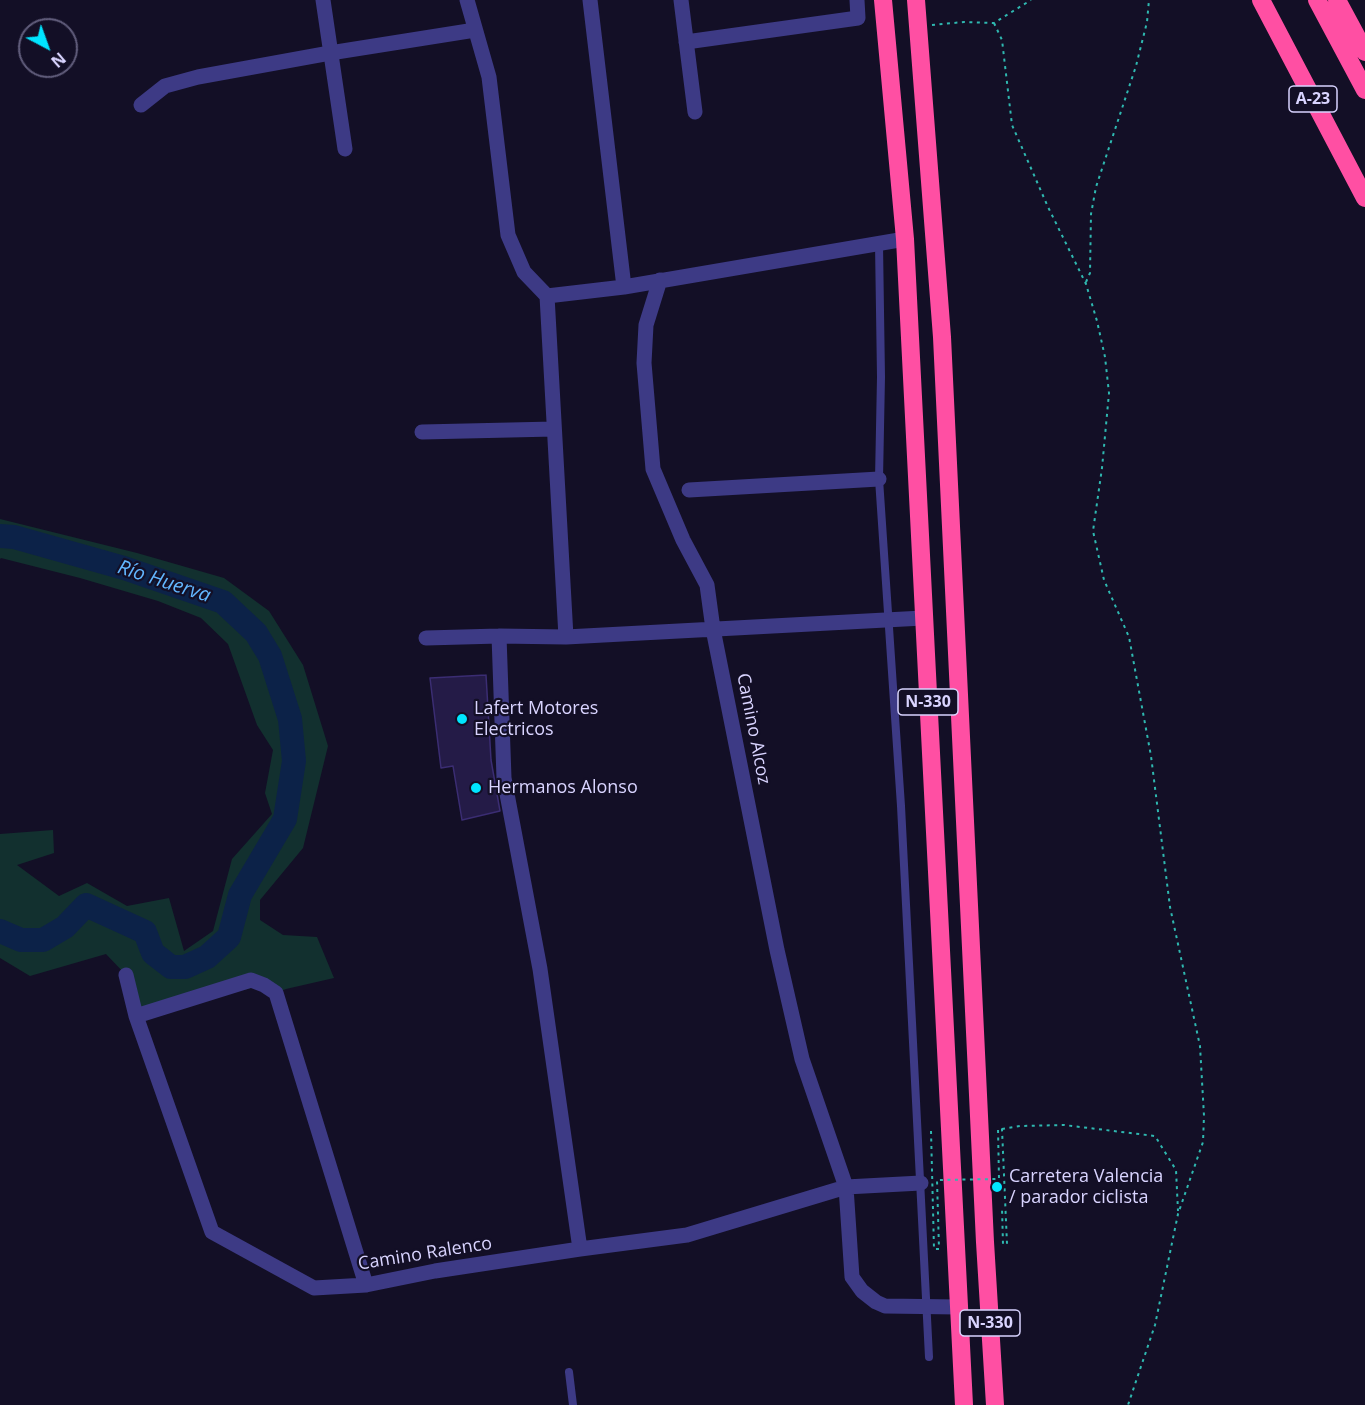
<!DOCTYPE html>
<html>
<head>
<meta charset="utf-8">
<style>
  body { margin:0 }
  #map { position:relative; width:1365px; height:1405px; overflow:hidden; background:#130f26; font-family:"Open Sans",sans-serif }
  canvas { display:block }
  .north { position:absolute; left:18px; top:18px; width:60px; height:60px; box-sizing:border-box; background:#130f26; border:2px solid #625e7d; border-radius:50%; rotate:139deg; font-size:16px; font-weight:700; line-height:24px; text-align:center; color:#d9d4ff }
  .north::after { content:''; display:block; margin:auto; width:21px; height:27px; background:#00e5ff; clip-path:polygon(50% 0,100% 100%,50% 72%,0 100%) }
</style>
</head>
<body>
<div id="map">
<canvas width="1365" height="1405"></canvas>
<div class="north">N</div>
</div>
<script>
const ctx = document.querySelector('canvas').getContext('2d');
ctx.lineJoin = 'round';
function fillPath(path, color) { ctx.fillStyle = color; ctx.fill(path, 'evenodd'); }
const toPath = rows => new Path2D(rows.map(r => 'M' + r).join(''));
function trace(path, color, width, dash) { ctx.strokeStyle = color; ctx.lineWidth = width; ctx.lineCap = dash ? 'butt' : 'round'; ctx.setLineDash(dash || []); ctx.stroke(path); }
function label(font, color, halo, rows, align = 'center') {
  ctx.font = font + ' "Open Sans",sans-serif'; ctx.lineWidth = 4.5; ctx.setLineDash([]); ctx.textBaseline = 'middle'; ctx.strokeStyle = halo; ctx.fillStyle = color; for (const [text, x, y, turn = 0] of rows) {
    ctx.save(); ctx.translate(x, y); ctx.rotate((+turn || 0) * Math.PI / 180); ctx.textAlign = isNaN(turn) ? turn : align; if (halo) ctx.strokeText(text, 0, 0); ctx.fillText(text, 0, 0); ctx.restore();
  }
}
fillPath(toPath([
  [0,519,137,553,224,578,269,611,303,665,328,746,303,848,260,900,260,920,283,935,317,937,334,978,286,989,276,993,264,985,136,1016,126,975,106,954,30,976,0,958,0,834,53,830,54,853,17,865,59,896,87,883,127,906,169,898,184,951,213,931,232,859,272,814,265,793,273,750,257,725,228,644,201,618,158,601,80,578,1,558,0,559]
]), '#12302f');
trace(toPath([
  [0,536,14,537,124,568,223,602,256,633,270,656,290,719,294,761,285,819,240,895,229,937,207,957,185,967,171,967,153,953,145,932,86,905,65,927,43,940,21,940,0,931]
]), '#0c2248', 24);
const building = toPath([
  [486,675,491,760,500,811,462,820,453,766,441,768,430,678,486,675]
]);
fillPath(building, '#241b47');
trace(building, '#3b2d73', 1.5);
trace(toPath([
  [994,23,1002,40,1012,125,1048,207,1086,284,1097,321,1105,357,1109,393,1102,468,1093,531,1104,580,1129,637,1151,756,1170,907,1200,1046,1204,1116,1203,1142,1178,1214,1155,1325,1128,1405],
  [932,25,964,22,994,23,1031,0],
  [1086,282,1090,273,1091,214,1096,187,1136,66,1147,22,1149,0],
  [1002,1129,1020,1126,1064,1125,1155,1136,1176,1170,1178,1211]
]), '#2fb8b0', 2, [3, 4.5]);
trace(toPath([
  [879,244,881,377,879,479,901,806,929,1357],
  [569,1372,573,1405]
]), '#3d3a85', 8);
trace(toPath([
  [323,0,345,149],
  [467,0,489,77,508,235,524,272,547,296,566,637],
  [590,0,624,287],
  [681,0,695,112],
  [686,42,858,18,857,0],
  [141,105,165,86,198,77,330,53,475,30],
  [660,280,646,325,644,363,653,469,683,540,707,585,713,629,777,950,802,1059,846,1187,852,1277,862,1291,876,1302,885,1306,958,1307],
  [547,296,624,287,905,239],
  [422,432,554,429],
  [689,490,879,479],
  [499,636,504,778,540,969,580,1249],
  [426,638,499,636,566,637,923,618],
  [126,975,136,1016,212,1232,314,1288,366,1285,435,1271,580,1249,687,1235,846,1187,921,1183],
  [136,1016,251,980,264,985,276,993,366,1285]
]), '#3d3a85', 15);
trace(toPath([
  [883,0,905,239,964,1405],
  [916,0,942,337,985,1242,995,1405],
  [1261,0,1365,198],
  [1317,0,1365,90],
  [1337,0,1365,52]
]), '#ff4fa3', 18);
trace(toPath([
  [931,1131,934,1249,939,1249,937,1180,999,1179,998,1129,1002,1129,1007,1244,1003,1244,1002,1208]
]), '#2fb8b0', 2, [3, 4.5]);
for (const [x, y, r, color] of [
  [462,719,6,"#00e5ff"],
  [476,788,6,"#00e5ff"],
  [997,1187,6,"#00e5ff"]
]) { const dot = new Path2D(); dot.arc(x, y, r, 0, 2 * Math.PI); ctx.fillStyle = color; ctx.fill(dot); trace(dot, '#130f26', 2); }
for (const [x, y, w] of [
  [1313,99,48],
  [928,702,60],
  [990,1323,60]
]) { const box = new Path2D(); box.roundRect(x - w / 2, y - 13, w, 26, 4.5); ctx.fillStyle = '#130f26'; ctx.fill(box); trace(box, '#d9d4ff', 1.5); }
label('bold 16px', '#d9d4ff', null, [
  ["A-23",1313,99],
  ["N-330",928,702],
  ["N-330",990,1323]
]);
label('18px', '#d9d4ff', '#130f26', [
  ["Lafert Motores",474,709],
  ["Electricos",474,730],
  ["Hermanos Alonso",488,788],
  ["Carretera Valencia",1009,1177],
  ["/ parador ciclista",1009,1198]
], 'left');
label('18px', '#d9d4ff', '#130f26', [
  ["Camino Alcoz",753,729,79],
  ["Camino Ralenco",425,1254,-9]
]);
label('italic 20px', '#62b6ff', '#130f26', [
  ["Río Huerva",164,582,18]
]);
</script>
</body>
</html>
